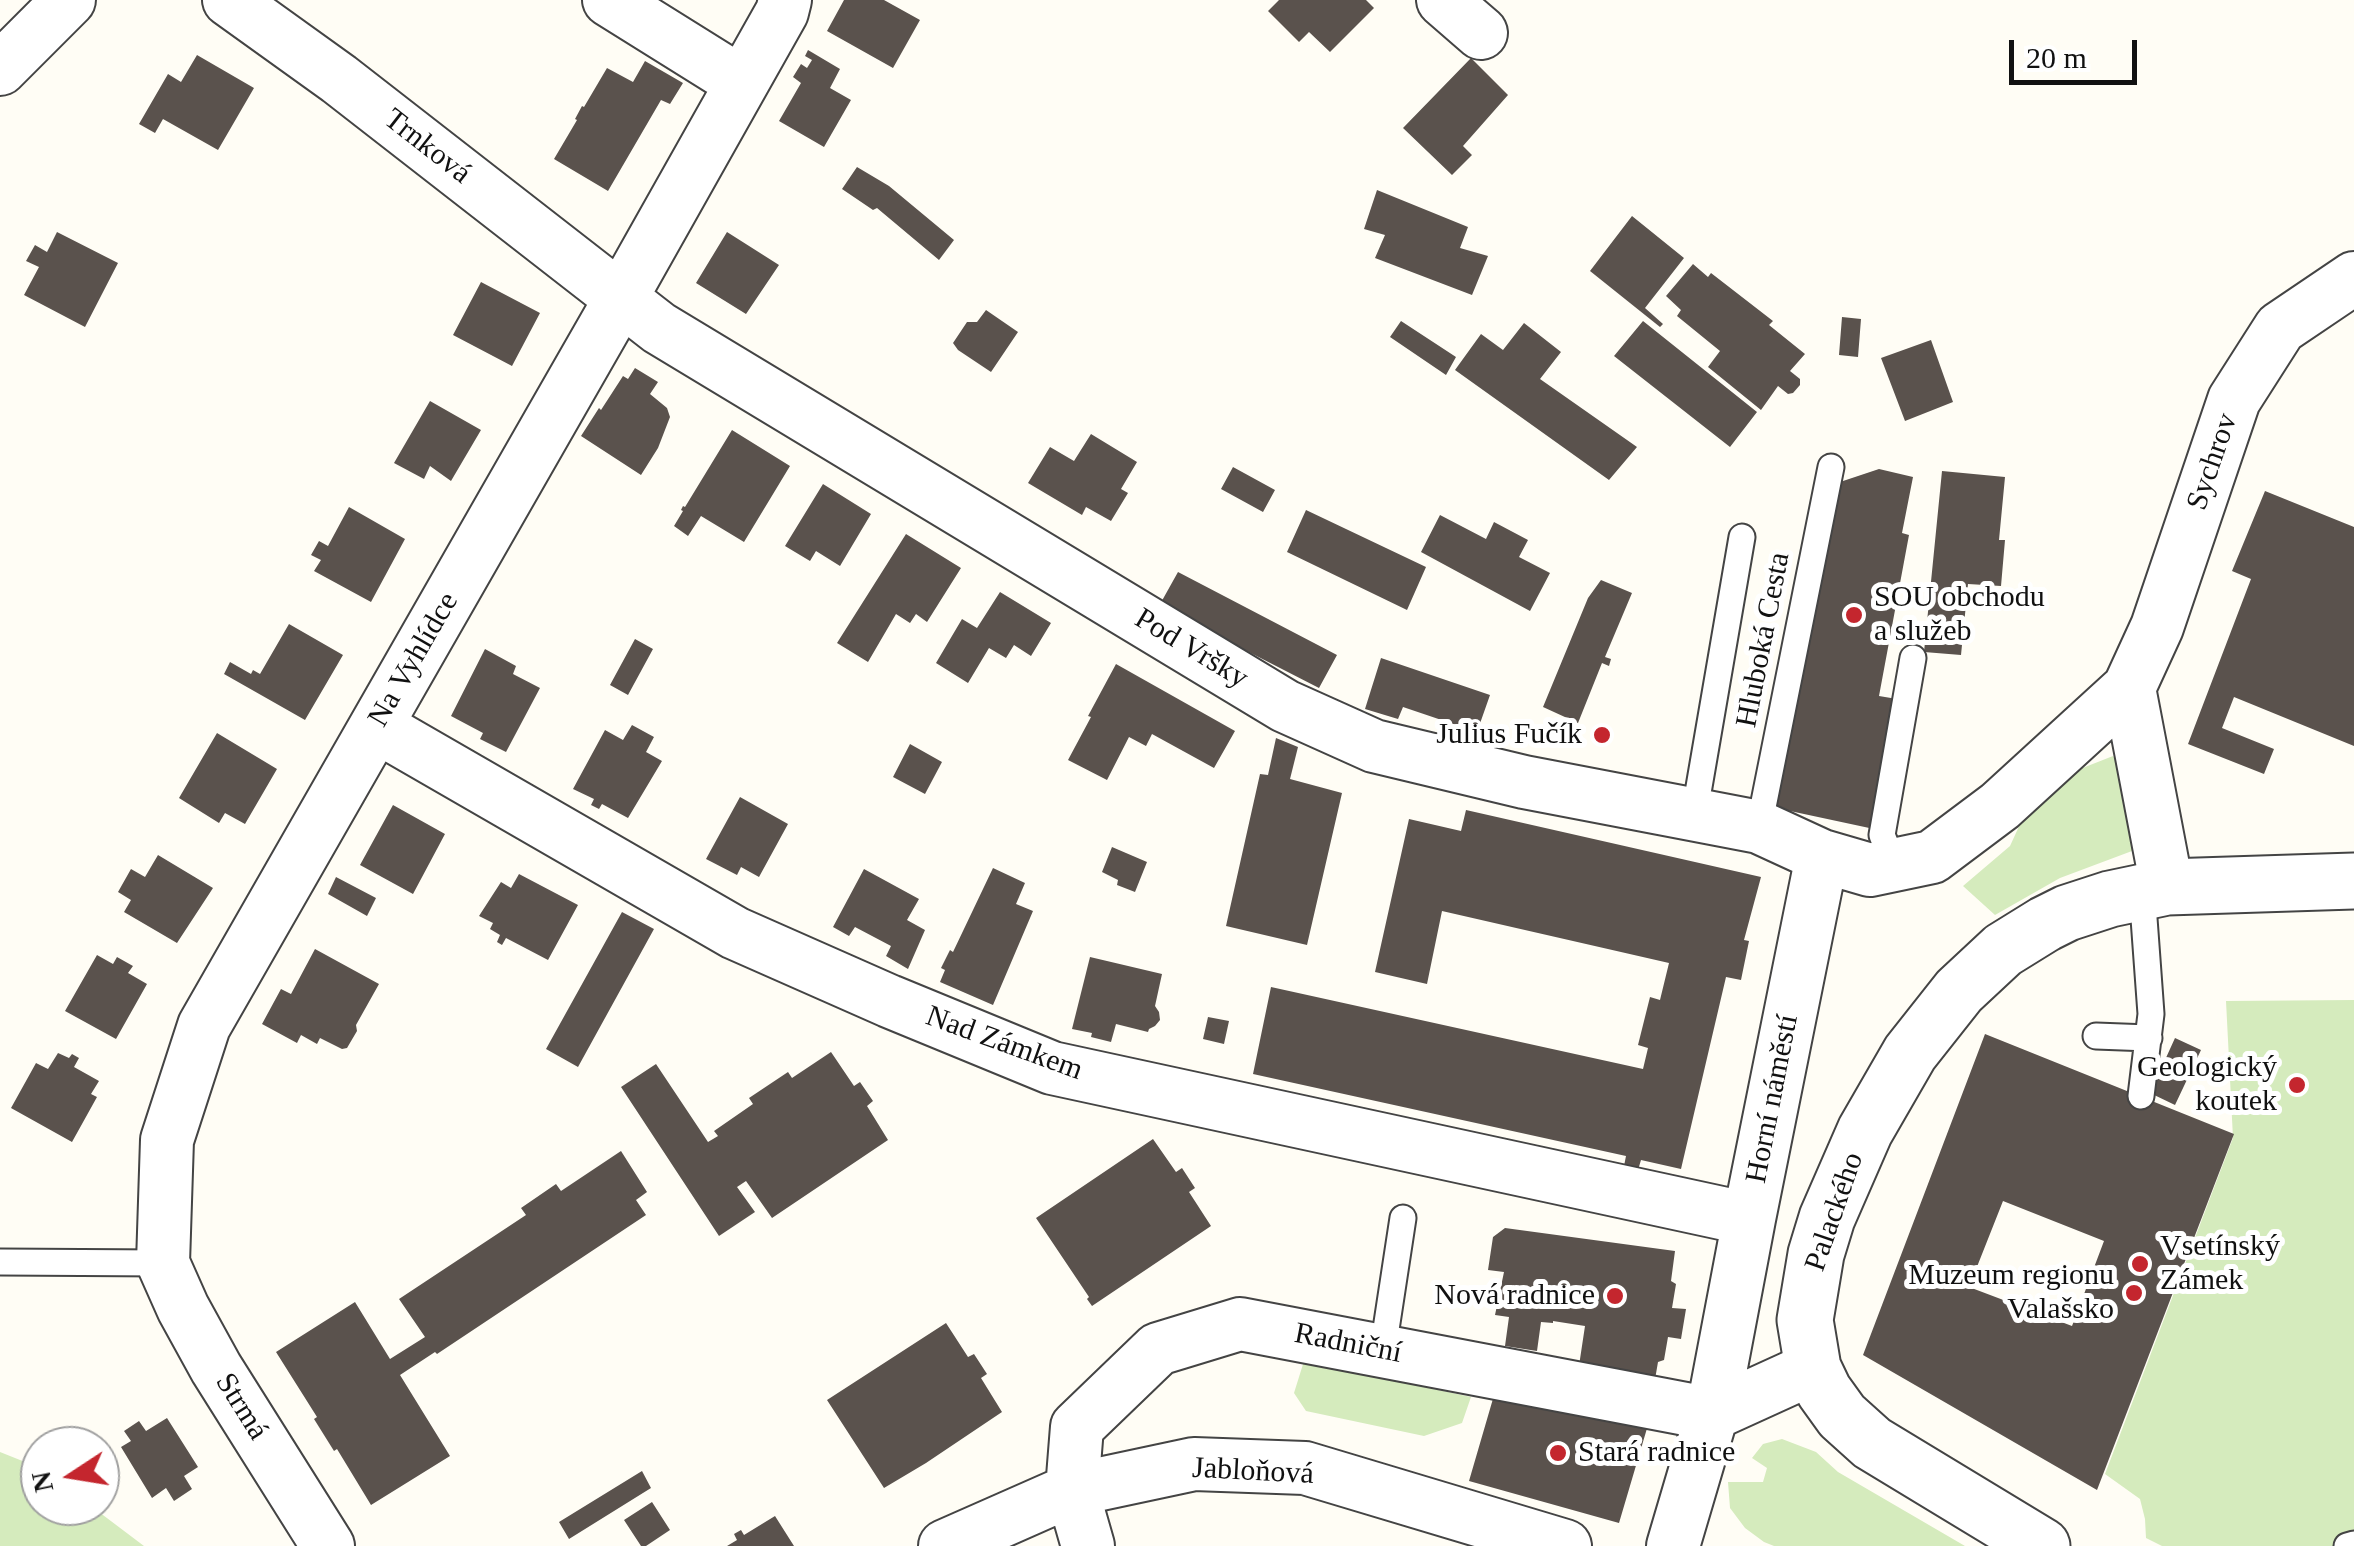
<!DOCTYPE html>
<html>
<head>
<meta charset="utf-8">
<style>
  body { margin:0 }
  #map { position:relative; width:2354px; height:1546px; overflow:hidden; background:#fffdf5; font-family:"Times New Roman",serif }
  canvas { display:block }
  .north { position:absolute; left:20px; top:1426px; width:100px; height:100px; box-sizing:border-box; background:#fff; border:2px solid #a0a0a0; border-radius:50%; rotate:258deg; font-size:28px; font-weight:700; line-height:40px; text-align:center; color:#111 }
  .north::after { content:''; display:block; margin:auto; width:35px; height:45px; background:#c4262e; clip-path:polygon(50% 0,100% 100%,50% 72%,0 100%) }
  .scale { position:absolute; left:2009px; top:40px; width:128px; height:45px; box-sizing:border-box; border:5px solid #111; border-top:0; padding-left:12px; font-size:30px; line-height:35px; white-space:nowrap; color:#111; -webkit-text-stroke:8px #fff; paint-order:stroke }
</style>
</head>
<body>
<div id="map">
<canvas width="2354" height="1546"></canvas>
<div class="north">N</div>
<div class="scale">20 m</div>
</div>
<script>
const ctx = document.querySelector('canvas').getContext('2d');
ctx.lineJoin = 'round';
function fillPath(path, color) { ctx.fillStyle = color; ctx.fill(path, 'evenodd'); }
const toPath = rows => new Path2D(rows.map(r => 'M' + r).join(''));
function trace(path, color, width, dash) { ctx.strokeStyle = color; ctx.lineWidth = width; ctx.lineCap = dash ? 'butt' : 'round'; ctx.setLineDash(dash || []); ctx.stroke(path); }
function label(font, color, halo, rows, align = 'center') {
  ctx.font = font + ' "Times New Roman",serif'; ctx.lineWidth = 10; ctx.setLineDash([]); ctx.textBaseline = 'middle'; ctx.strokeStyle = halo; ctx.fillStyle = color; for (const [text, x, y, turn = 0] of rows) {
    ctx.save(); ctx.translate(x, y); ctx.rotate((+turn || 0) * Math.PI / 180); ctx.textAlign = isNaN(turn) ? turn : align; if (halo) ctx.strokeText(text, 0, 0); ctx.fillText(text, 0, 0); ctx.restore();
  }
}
fillPath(toPath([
  [2113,756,2133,785,2132,851,2060,878,1995,915,1963,886,2010,846,2032,798,2075,771],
  [2354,1000,2354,1544,2347,1546,2162,1546,2146,1538,2145,1519,2140,1499,2105,1474,2233,1138,2226,1001],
  [1304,1361,1471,1397,1462,1423,1424,1436,1306,1411,1294,1393],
  [1782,1439,1816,1452,1838,1472,1965,1546,1774,1546,1764,1542,1745,1528,1730,1508,1728,1482,1763,1482,1767,1468,1752,1458,1763,1444],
  [0,1452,40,1468,40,1506,91,1506,144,1546,0,1546]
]), '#d5ebbd');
fillPath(toPath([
  [844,0,884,0,920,20,893,68,827,31],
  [1279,0,1366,0,1374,8,1330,52,1309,32,1299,42,1268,11],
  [808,50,840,69,830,88,851,100,824,147,779,121,801,83,793,77,801,64,807,68,812,60,805,56],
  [197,55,254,88,218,150,163,119,155,133,139,124,168,74,181,82],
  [1471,58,1508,95,1463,146,1472,155,1452,175,1403,128],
  [645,61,683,83,670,104,661,100,608,191,554,159,577,120,575,119,582,106,584,107,607,68,633,82],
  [857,167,889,186,954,240,939,260,877,208,873,210,842,189],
  [1377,190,1468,227,1460,248,1488,256,1472,295,1375,258,1385,235,1364,229],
  [1632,216,1684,258,1645,308,1663,324,1660,327,1590,271],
  [57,232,118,263,85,327,24,295,39,267,26,261,35,245,47,252],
  [727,232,779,265,746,314,696,283],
  [1693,264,1708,277,1711,273,1773,321,1769,325,1805,354,1790,371,1800,379,1800,385,1793,393,1788,394,1778,386,1761,410,1708,367,1720,351,1677,316,1681,310,1666,296],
  [481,282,540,313,512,366,453,335],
  [986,310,1018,332,991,372,958,350,953,343,967,322,977,322],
  [1842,317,1861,319,1858,357,1839,355],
  [1401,321,1456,357,1446,375,1390,337],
  [1643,321,1757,412,1730,447,1614,356],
  [1524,323,1561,352,1540,379,1637,447,1609,480,1455,370,1481,334,1503,350],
  [1931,340,1953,402,1905,421,1881,358],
  [635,368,658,382,650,394,667,408,670,417,658,448,641,475,581,436,599,408,601,410,623,376,628,379],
  [430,401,481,430,451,481,430,466,424,479,394,463],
  [732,430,790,466,744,542,701,516,688,536,674,526,683,511,681,510,683,506,685,507],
  [1091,434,1137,462,1121,489,1128,493,1111,521,1086,507,1082,515,1028,483,1050,447,1074,461],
  [1233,467,1275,490,1263,512,1221,489],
  [1879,469,1913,477,1902,533,1909,535,1879,696,1897,699,1874,829,1776,808,1840,482],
  [1942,471,2005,477,1999,540,2005,540,2001,586,1968,584,1961,655,1924,652],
  [823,484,871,514,840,566,816,551,810,561,785,546],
  [2265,491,2354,527,2354,746,2234,697,2222,728,2274,749,2264,774,2188,744,2251,579,2232,571],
  [349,507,405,539,371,602,314,571,321,560,311,555,319,541,328,546],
  [1306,510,1426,567,1407,610,1287,552],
  [1440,515,1486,539,1494,522,1528,540,1519,557,1550,573,1530,611,1421,552],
  [906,534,961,568,927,622,916,614,910,623,896,614,868,662,837,643],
  [1178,572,1337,655,1319,688,1159,606],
  [1601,580,1632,593,1605,657,1611,659,1609,666,1602,663,1578,723,1543,707,1588,598],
  [1000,592,1051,623,1031,656,1014,645,1006,658,989,648,968,683,936,663,962,619,977,628],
  [289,624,343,655,305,720,224,674,230,662,251,674,253,670,260,674],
  [635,639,653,649,628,695,610,685],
  [485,649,516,666,513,674,540,688,506,752,480,739,483,733,451,716],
  [1381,658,1490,695,1477,732,1403,707,1398,719,1365,709],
  [1116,664,1235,731,1214,768,1152,734,1146,746,1129,737,1107,780,1068,760,1091,717,1088,716],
  [632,725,654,737,646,752,662,761,628,818,602,804,599,809,591,805,594,799,573,789,605,730,623,740],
  [217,733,277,769,245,824,225,813,219,823,179,798],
  [1276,738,1298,747,1290,779,1342,793,1307,945,1226,926,1260,774,1268,775],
  [910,744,942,762,925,794,893,777],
  [740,797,788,824,759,877,741,867,737,875,706,859],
  [393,805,445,834,413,894,360,865],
  [1466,810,1761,877,1744,940,1749,941,1741,980,1726,977,1681,1169,1641,1160,1638,1170,1624,1166,1626,1156,1253,1074,1271,987,1643,1069,1648,1048,1638,1045,1650,997,1660,1000,1669,963,1442,911,1427,984,1375,972,1409,819,1461,831],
  [1112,847,1147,862,1135,892,1117,885,1118,880,1102,872],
  [158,855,213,888,177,943,124,912,131,900,118,892,131,869,145,877],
  [993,868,1025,883,1016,904,1033,911,993,1005,940,982,945,970,941,968,950,950,953,952],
  [864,869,919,899,907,920,925,930,908,969,886,956,891,946,855,927,849,936,833,927],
  [519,874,578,905,548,960,506,938,502,945,497,942,500,935,490,929,493,923,479,916,501,882,511,888],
  [336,877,376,898,367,916,328,894],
  [622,912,654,929,578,1067,546,1049],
  [315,949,379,984,356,1025,357,1031,347,1048,342,1049,320,1038,317,1044,301,1035,297,1043,262,1024,281,989,291,994],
  [97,955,113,964,117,957,133,966,128,973,147,984,116,1039,65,1011],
  [1090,957,1162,974,1155,1006,1159,1012,1160,1020,1155,1026,1149,1029,1148,1032,1116,1024,1111,1042,1091,1037,1092,1033,1072,1029],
  [1208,1017,1229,1021,1224,1044,1203,1039],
  [1985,1034,2234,1134,2097,1490,1863,1355],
  [2003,1201,2104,1241,2072,1326,1969,1287],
  [2175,1038,2201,1050,2175,1105,2150,1093],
  [831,1052,854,1086,860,1082,873,1101,867,1106,888,1140,772,1218,746,1181,737,1187,755,1212,719,1236,621,1087,656,1064,708,1142,718,1136,714,1131,753,1104,749,1098,788,1072,792,1078],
  [58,1053,69,1058,72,1054,79,1058,74,1067,99,1081,91,1094,97,1097,72,1142,11,1108,36,1063,48,1069],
  [1153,1139,1176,1172,1182,1168,1195,1188,1189,1192,1211,1226,1092,1306,1087,1299,1089,1297,1036,1218],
  [621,1151,647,1192,636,1200,646,1215,437,1354,435,1352,400,1375,450,1456,371,1505,337,1449,334,1451,314,1419,317,1417,276,1352,355,1302,390,1359,425,1337,399,1299,526,1215,521,1208,556,1184,561,1191],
  [1505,1228,1675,1251,1671,1281,1676,1284,1672,1308,1686,1309,1681,1339,1668,1337,1664,1360,1658,1362,1653,1391,1577,1379,1585,1326,1553,1321,1553,1323,1541,1322,1537,1351,1505,1346,1509,1317,1495,1315,1504,1272,1488,1270,1493,1237],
  [946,1323,968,1357,974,1354,987,1374,981,1378,1002,1412,926,1463,884,1488,827,1400],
  [1497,1385,1648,1425,1619,1523,1469,1481],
  [167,1418,198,1467,184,1476,192,1489,174,1501,166,1488,152,1498,121,1447,131,1441,124,1431,139,1421,146,1431],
  [642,1471,651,1488,569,1539,559,1522],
  [652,1502,670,1530,646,1546,641,1546,624,1520],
  [775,1516,794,1546,727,1546,737,1540,734,1534,741,1530,744,1535]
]), '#5a524d');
const service = toPath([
  [1694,816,1742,537],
  [1759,827,1831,467],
  [1886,845,1882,835,1913,658],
  [2096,1036,2149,1038],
  [2141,1096,2151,1014,2142,891],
  [0,1262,163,1263],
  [1383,1349,1403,1218],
  [2347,1546,2354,1544]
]);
const minor = toPath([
  [229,0,339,79,659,328,1285,706,1374,746,1524,782,1759,827,1822,856],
  [609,0,742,83],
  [1443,0,1481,33],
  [0,69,69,0],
  [2129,688,2157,627,2234,400,2280,328,2354,278],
  [376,726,735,933,889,1001,1052,1068,1749,1219],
  [1712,1414,1813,1368],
  [328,1546,216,1368,183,1308,163,1263,167,1140,204,1026,621,298,782,12,785,0],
  [945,1546,1072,1490,1194,1464,1305,1468,1565,1546],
  [1088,1546,1072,1490,1077,1427,1158,1349,1240,1324,1712,1414],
  [1673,1546,1712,1414,1749,1219,1822,856,1870,870,1932,857,2000,806,2129,688,2167,887]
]);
const tertiary = toPath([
  [2042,1546,1872,1443,1842,1416,1824,1391,1813,1368,1805,1320,1816,1254,1827,1218,1865,1131,1910,1053,1959,991,2003,950,2045,924,2067,913,2110,899,2167,887,2354,881]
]);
trace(service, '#444', 29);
trace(minor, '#444', 56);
trace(tertiary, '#444', 59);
trace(service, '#fff', 25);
trace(minor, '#fff', 52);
trace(tertiary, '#fff', 55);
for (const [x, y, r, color] of [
  [1854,615,10,"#c4262e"],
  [1602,735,10,"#c4262e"],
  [2297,1085,10,"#c4262e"],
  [2140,1264,10,"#c4262e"],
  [2134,1293,10,"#c4262e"],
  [1615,1296,10,"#c4262e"],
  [1558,1453,10,"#c4262e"]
]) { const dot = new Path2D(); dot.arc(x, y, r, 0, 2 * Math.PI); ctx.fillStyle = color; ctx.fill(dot); trace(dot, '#fff', 4); }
label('30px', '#111', '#fff', [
  ["Trnková",427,147,38],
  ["Sychrov",2213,462,-71],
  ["Hluboká Cesta",1764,640,-79],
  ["Pod Vršky",1191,649,31],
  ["Na Vyhlídce",414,660,-60],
  ["Nad Zámkem",1004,1044,20],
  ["Horní náměstí",1773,1099,-79],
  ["Palackého",1835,1212,-71],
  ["Radniční",1348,1344,11],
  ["Strmá",241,1407,58],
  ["Jabloňová",1253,1472,3]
]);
label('30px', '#111', '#fff', [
  ["SOU obchodu",1874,598,"left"],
  ["a služeb",1874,632,"left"],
  ["Julius Fučík",1582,735],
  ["Geologický",2277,1068],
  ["koutek",2277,1102],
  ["Vsetínský",2160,1247,"left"],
  ["Zámek",2160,1281,"left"],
  ["Muzeum regionu",2114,1276],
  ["Valašsko",2114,1310],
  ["Nová radnice",1595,1296],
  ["Stará radnice",1578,1453,"left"]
], 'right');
</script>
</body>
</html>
